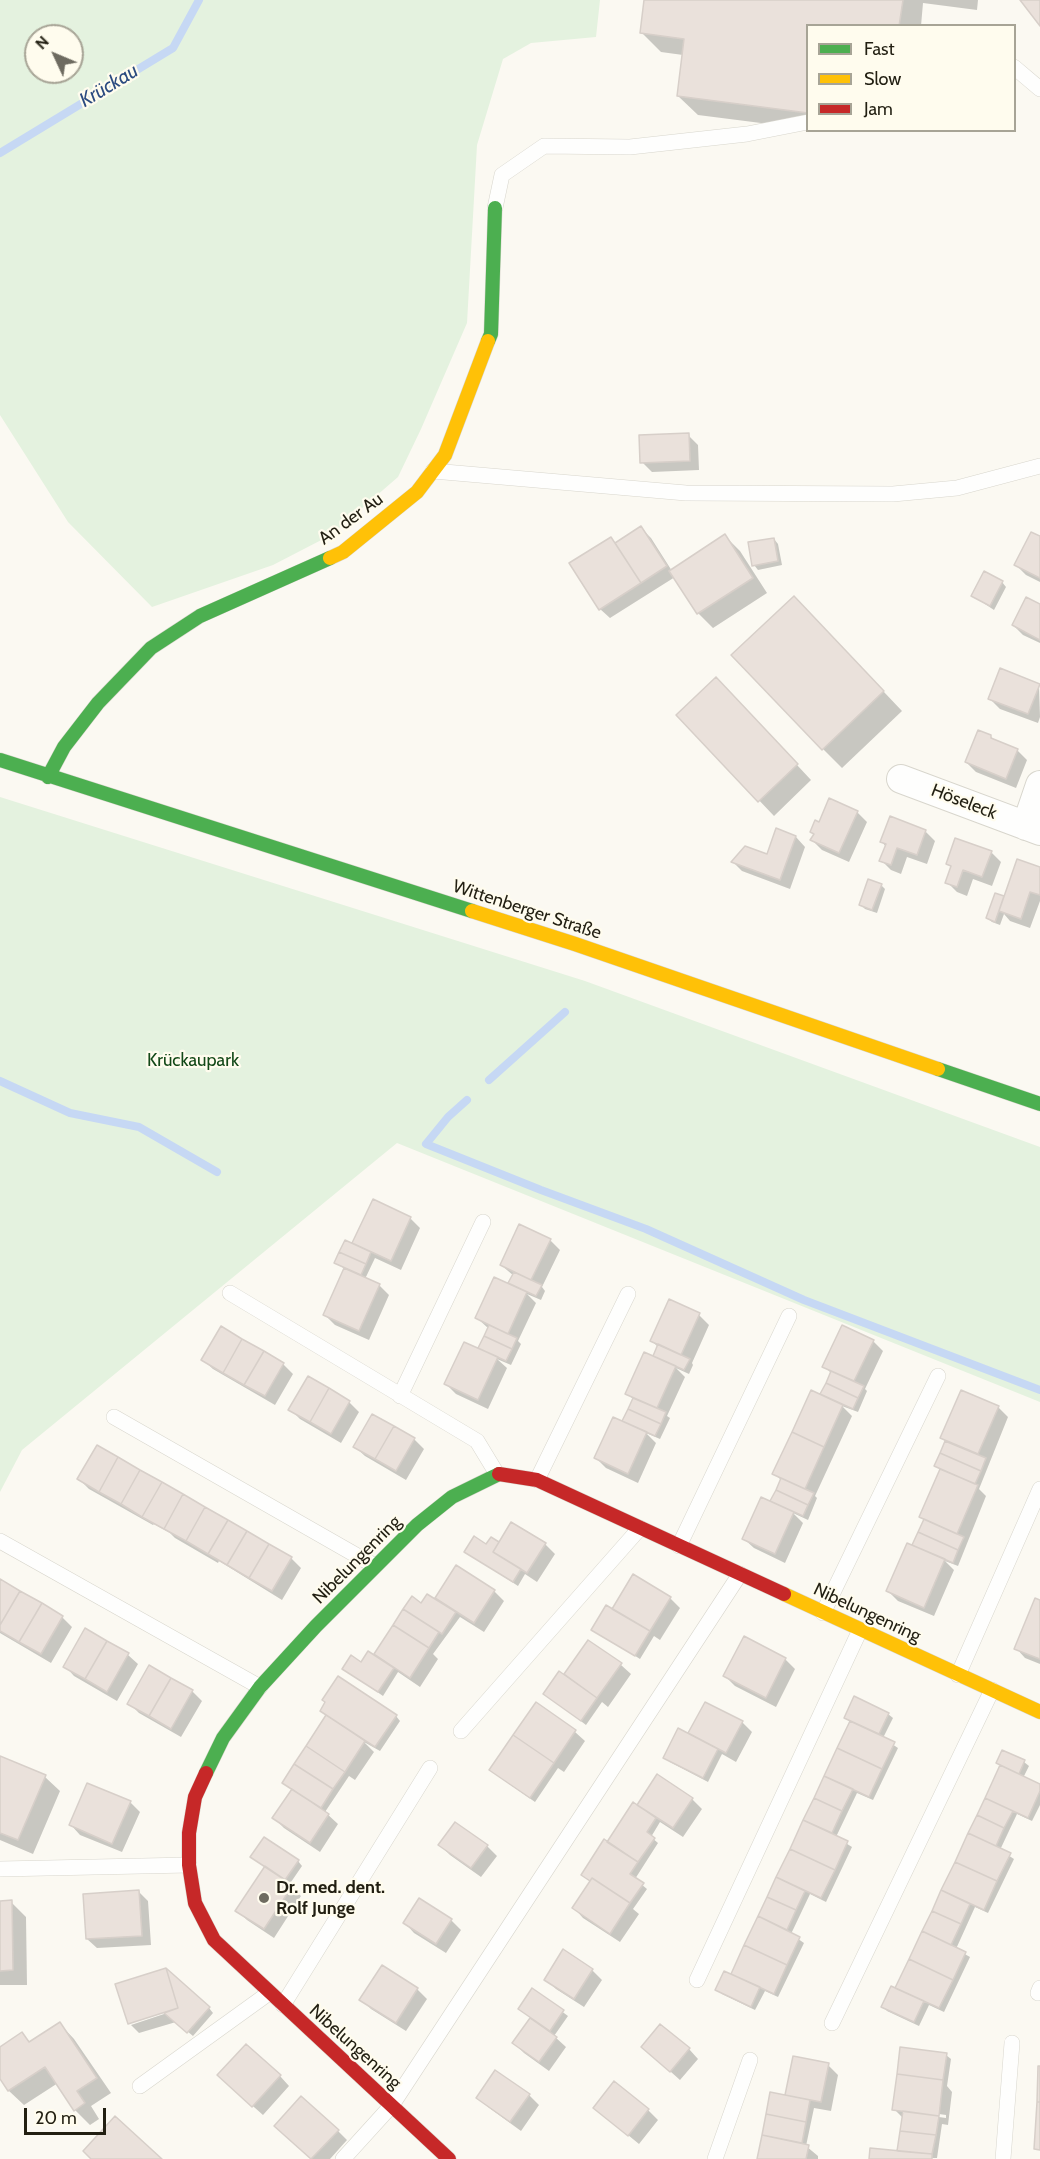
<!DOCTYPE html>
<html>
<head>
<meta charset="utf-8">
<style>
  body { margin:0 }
  #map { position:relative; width:1040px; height:2159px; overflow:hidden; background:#fbf9f2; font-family:Cabin,sans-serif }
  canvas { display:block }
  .legend { position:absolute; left:806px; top:24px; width:210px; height:108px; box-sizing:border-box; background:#fffcee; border:2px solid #a7a496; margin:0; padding:8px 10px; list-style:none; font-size:18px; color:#221f12 }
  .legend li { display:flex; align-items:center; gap:12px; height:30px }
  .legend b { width:30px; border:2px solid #a7a496 }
  .north { position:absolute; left:24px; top:24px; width:60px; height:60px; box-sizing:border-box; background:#fffcee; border:2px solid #a7a496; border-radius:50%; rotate:314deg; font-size:16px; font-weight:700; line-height:24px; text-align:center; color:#221f12 }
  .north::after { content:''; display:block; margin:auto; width:21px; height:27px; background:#6e6b60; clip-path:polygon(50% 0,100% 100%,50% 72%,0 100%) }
  .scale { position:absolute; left:24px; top:2108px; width:82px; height:27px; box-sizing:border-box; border:3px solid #221f12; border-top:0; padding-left:8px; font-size:18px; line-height:21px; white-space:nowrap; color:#221f12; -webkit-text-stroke:4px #fffcee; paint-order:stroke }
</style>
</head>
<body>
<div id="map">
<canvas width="1040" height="2159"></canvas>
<ul class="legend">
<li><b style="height:8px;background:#4caf50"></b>Fast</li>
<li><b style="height:8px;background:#ffc107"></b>Slow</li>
<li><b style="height:8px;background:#c62828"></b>Jam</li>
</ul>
<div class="north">N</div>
<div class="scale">20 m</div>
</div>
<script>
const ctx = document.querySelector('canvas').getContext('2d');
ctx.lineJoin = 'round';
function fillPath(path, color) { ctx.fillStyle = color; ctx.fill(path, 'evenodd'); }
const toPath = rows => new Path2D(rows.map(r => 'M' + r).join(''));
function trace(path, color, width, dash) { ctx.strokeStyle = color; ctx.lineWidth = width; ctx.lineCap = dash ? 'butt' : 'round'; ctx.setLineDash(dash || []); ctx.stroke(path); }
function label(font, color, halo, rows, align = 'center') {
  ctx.font = font + ' Cabin,sans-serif'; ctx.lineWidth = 4.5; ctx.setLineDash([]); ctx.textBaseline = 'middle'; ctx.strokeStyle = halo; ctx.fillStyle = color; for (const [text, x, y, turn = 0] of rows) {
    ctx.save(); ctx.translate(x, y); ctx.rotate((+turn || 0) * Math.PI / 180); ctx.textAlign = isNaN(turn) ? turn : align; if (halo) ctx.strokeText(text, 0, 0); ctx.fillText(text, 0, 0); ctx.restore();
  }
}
fillPath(toPath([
  [0,0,600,0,596,37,531,43,503,59,477,145,467,323,421,429,398,477,331,535,273,565,152,607,68,522,0,415],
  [36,36,72,36,72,72,36,72],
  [0,797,585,981,1040,1147,1040,1402,397,1143,22,1450,0,1492]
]), '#e4f2df');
fillPath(toPath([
  [646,0,978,0,977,10,923,3,921,26,808,26,808,129,698,115,678,96,683,55,661,52,642,33],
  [688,435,698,445,699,470,652,472,642,462],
  [641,528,651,538,672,571,725,536,740,551,767,593,713,628,698,613,675,577,610,618,600,609,610,538,616,544],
  [1040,538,1040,582,1026,575,1016,565],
  [774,539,778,544,782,565,758,570,754,565],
  [1002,582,1006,587,994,610,973,596],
  [1040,606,1040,643,1023,635,1013,625],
  [813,617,902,711,842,768,823,749],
  [1039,685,1040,717,1038,723,1000,709,990,699],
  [731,694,811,780,774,816,678,715],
  [991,737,996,742,1017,750,1027,760,1016,788,976,772,966,762],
  [857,812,867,822,849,862,822,850,812,840,815,835,811,832,820,824],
  [925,831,935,841,927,864,907,857,901,874,891,870,881,860,886,847,882,842],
  [796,837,805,847,790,889,742,871,733,862,767,856],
  [991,852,1001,862,992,886,973,879,967,896,957,892,947,882,952,868,948,864],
  [1040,869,1040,901,1030,928,1010,921,1004,914,1000,925,992,922,987,918,1003,897,1005,899],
  [881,885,885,889,877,913,865,909,861,905],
  [373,1201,410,1218,420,1228,401,1270,375,1258,365,1279,379,1285,389,1295,369,1340,335,1325,325,1315,345,1269,336,1263,353,1245],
  [550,1240,560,1250,542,1287,545,1291,541,1300,527,1294,536,1303,518,1341,521,1344,511,1365,497,1359,507,1368,488,1409,456,1394,446,1384,484,1352,480,1348,489,1329,477,1318,509,1285,514,1276,501,1265],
  [669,1301,699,1315,709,1325,692,1363,693,1365,689,1374,676,1368,685,1377,667,1416,670,1418,660,1439,646,1433,656,1443,638,1483,606,1468,596,1458,628,1425,634,1400,627,1393,653,1358,658,1347,651,1340],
  [873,1341,883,1351,865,1389,867,1391,858,1412,842,1406,852,1416,815,1496,817,1498,808,1520,793,1513,803,1523,785,1563,754,1548,744,1539,771,1503,782,1481,774,1473,821,1396,831,1373,824,1366],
  [203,1360,283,1364,293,1374,275,1405,213,1369],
  [349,1402,359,1412,341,1443,300,1419,290,1409],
  [998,1407,1008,1417,979,1489,986,1496,958,1566,945,1561,954,1570,934,1616,898,1601,888,1591,913,1547,925,1521,921,1517,941,1470,936,1466,946,1442,942,1438],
  [414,1439,424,1449,406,1480,365,1456,355,1447],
  [79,1479,291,1558,301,1568,282,1600,219,1561,218,1563,175,1538,170,1533,154,1524,153,1525,89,1489],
  [491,1539,499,1544,545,1544,555,1554,537,1582,525,1574,518,1586,466,1552,487,1546],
  [0,1581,62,1617,72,1627,51,1663,0,1633],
  [494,1591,504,1601,484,1632,460,1617,433,1654,438,1659,420,1687,398,1672,383,1696,344,1669,379,1660,376,1654,422,1605,441,1604,437,1598],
  [670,1598,680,1608,660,1640,654,1636,640,1659,593,1629,613,1611],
  [1040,1601,1040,1664,1025,1658,1016,1648],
  [589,1642,621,1665,631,1674,608,1707,602,1702,586,1725,545,1694,564,1676],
  [128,1655,138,1664,117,1701,74,1676,65,1666],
  [785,1659,795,1669,776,1707,735,1686,725,1676],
  [192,1691,202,1701,181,1737,139,1713,129,1703],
  [536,1704,575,1732,585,1741,564,1772,558,1768,535,1802,495,1774],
  [322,1711,396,1716,400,1721,380,1751,364,1742,374,1752,355,1780,349,1776,325,1812,338,1824,320,1852,284,1828,274,1818,293,1790,328,1716],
  [888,1714,893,1718,883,1738,898,1748,873,1800,857,1793,836,1837,852,1847,826,1902,810,1894,791,1934,804,1943,778,1997,765,1991,755,2010,722,1994,717,1990,732,1975,851,1723,846,1718],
  [742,1722,752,1732,736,1762,722,1754,708,1782,670,1762,665,1757,695,1738,690,1733],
  [1002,1752,1024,1762,1029,1766,1023,1778,1040,1786,1040,1805,1032,1821,1017,1814,1008,1833,1000,1850,1014,1859,988,1913,975,1907,956,1949,970,1957,944,2012,929,2005,919,2026,887,2011,883,2006,896,1990,970,1834,1001,1766,997,1763],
  [0,1757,45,1777,60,1791,33,1854,0,1840],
  [692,1799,702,1809,683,1837,660,1822,651,1837,658,1843,635,1879,647,1889,633,1909,639,1914,620,1942,583,1918,574,1908,591,1882,583,1875,608,1844,643,1809,639,1805],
  [130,1802,140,1812,122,1852,80,1835,71,1825],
  [440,1845,487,1846,497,1856,481,1877,450,1855],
  [298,1861,302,1866,289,1885,301,1896,274,1938,247,1920,237,1910],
  [139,1892,148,1901,151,1945,97,1948,87,1939],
  [0,1902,11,1902,26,1917,27,1985,0,1985],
  [451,1920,461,1930,446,1953,414,1933,405,1923],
  [592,1970,602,1980,584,2007,556,1989,546,1979],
  [117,1985,209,2008,213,2013,193,2036,176,2022,139,2033,131,2025,167,2013],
  [417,1989,427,1999,406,2031,371,2009,361,1999],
  [533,1990,568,2016,554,2036,566,2047,549,2071,524,2053,514,2043,531,2018,520,2009],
  [60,2024,74,2039,111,2093,91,2106,99,2119,90,2125,75,2110,58,2083,24,2105,9,2091,0,2076,0,2049,22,2034,31,2043],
  [643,2047,689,2049,698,2059,680,2080],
  [946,2055,951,2059,947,2086,952,2092,948,2125,942,2124,937,2158,870,2159,899,2153,904,2119,894,2109],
  [903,2109,946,2115,946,2118,903,2112],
  [795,2058,828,2065,838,2075,831,2111,814,2108,806,2146,818,2156,818,2159,758,2159,771,2094,787,2097],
  [280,2076,289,2086,263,2115,229,2085],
  [529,2095,539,2105,521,2131,488,2107,478,2098],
  [595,2108,648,2110,658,2120,639,2144],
  [338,2131,347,2140,330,2159,311,2159,285,2136]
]), '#0003');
trace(toPath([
  [0,153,173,48,199,0],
  [489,1080,565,1012],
  [0,1081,70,1113,139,1127,217,1172],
  [467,1100,448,1117,426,1144,541,1190,646,1229,804,1300,1040,1390]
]), '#c6d8f4', 8);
const building = toPath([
  [644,0,903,0,899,26,808,26,808,113,677,96,684,39,640,33,644,0],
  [1020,0,1040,0,1040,26,1020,0],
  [689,433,690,461,640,463,639,435,689,433],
  [641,526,667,566,641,583,615,543,641,526],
  [1031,532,1040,536,1040,578,1014,565,1031,532],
  [725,534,753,578,697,614,669,571,725,534],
  [611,537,641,583,599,610,569,563,611,537],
  [774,538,778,561,752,566,748,542,774,538],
  [984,571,1003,581,990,606,971,596,984,571],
  [794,596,884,691,822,750,731,655,794,596],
  [1026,597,1040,604,1040,640,1012,625,1026,597],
  [1000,668,1040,684,1028,714,988,699,1000,668],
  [716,677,798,764,758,802,676,715,716,677],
  [978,730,991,735,991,738,1018,749,1006,779,965,762,978,730],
  [829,798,858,811,839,853,810,840,814,834,810,832,815,820,819,822,829,798],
  [890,816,926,830,917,855,897,848,891,865,879,861,886,844,880,842,890,816],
  [776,828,796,836,780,880,731,862,745,846,767,854,776,828],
  [955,838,992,851,982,877,963,870,957,887,945,883,951,866,946,864,955,838],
  [1017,859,1040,867,1040,895,1030,892,1021,919,999,911,1017,859],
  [868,879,882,884,872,910,859,905,868,879],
  [995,893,1004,896,995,922,986,918,995,893],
  [373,1199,411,1217,391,1261,352,1243,373,1199],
  [519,1224,551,1239,531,1280,500,1265,519,1224],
  [345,1240,371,1252,366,1264,339,1252,345,1240],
  [339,1252,366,1264,361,1275,334,1263,339,1252],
  [344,1268,380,1284,359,1331,323,1315,344,1268],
  [514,1272,542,1285,536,1296,508,1283,514,1272],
  [494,1277,527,1292,508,1334,475,1318,494,1277],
  [669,1299,700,1313,681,1355,650,1341,669,1299],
  [489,1325,517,1338,512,1349,484,1336,489,1325],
  [842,1325,874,1340,854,1381,822,1367,842,1325],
  [221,1326,242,1339,223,1373,201,1360,221,1326],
  [484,1336,512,1349,506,1361,478,1348,484,1336],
  [242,1339,264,1351,244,1385,223,1373,242,1339],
  [464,1342,498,1357,478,1400,444,1384,464,1342],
  [658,1344,690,1359,684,1370,653,1356,658,1344],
  [264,1351,284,1363,265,1396,244,1385,264,1351],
  [644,1352,676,1366,657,1408,625,1394,644,1352],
  [831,1371,864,1386,858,1398,826,1383,831,1371],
  [308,1376,329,1388,310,1422,288,1410,308,1376],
  [826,1383,858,1398,853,1409,820,1394,826,1383],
  [329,1388,350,1401,331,1434,310,1422,329,1388],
  [811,1390,843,1405,824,1447,792,1432,811,1390],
  [961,1390,999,1406,978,1454,940,1438,961,1390],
  [633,1398,666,1412,661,1424,628,1409,633,1398],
  [628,1409,661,1424,655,1436,622,1421,628,1409],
  [372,1414,394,1426,375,1459,353,1447,372,1414],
  [613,1417,647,1432,628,1474,594,1458,613,1417],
  [394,1426,415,1438,396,1471,375,1459,394,1426],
  [792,1432,824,1447,805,1489,772,1474,792,1432],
  [945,1441,986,1458,981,1471,940,1453,945,1441],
  [97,1445,118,1457,99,1492,77,1479,97,1445],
  [940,1453,981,1471,975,1484,934,1466,940,1453],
  [118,1457,140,1470,121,1504,99,1492,118,1457],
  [940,1469,978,1485,957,1534,919,1517,940,1469],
  [140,1470,162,1482,142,1517,121,1504,140,1470],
  [781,1478,814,1493,808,1505,776,1490,781,1478],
  [162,1482,183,1494,164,1529,142,1517,162,1482],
  [776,1490,808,1505,803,1516,770,1501,776,1490],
  [183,1494,205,1507,186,1541,164,1529,183,1494],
  [761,1497,794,1512,775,1554,742,1539,761,1497],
  [205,1507,228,1520,208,1554,186,1541,205,1507],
  [924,1519,964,1537,958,1550,918,1532,924,1519],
  [228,1520,247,1531,227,1565,208,1554,228,1520],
  [511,1522,546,1543,527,1573,493,1552,511,1522],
  [247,1531,269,1544,249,1578,227,1565,247,1531],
  [918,1532,958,1550,953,1563,912,1545,918,1532],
  [474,1536,486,1544,491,1537,499,1542,493,1552,521,1569,513,1582,464,1552,474,1536],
  [907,1543,945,1559,924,1608,886,1591,907,1543],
  [269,1544,292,1557,272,1591,249,1578,269,1544],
  [456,1565,495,1590,474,1623,435,1598,456,1565],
  [633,1574,671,1597,650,1631,612,1609,633,1574],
  [0,1579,20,1591,0,1625,0,1579],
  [20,1591,42,1603,19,1642,0,1631,0,1625,20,1591],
  [427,1594,456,1612,442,1634,403,1609,412,1596,421,1603,427,1594],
  [1035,1598,1040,1600,1040,1659,1014,1649,1035,1598],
  [42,1603,63,1616,41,1654,19,1642,42,1603],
  [606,1605,650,1631,635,1656,591,1630,606,1605],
  [403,1609,439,1632,429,1648,393,1625,403,1609],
  [393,1625,429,1648,410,1678,374,1654,393,1625],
  [85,1628,107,1641,85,1679,63,1667,85,1628],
  [744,1636,786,1658,766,1698,723,1676,744,1636],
  [588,1640,622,1663,597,1698,564,1674,588,1640],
  [107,1641,129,1653,107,1692,85,1679,107,1641],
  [368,1651,394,1668,378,1692,342,1669,351,1655,361,1662,368,1651],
  [149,1665,171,1678,149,1716,127,1704,149,1665],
  [559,1671,597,1698,581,1721,543,1694,559,1671],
  [338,1676,397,1715,375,1747,320,1711,325,1702,322,1700,338,1676],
  [171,1678,193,1690,171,1729,149,1716,171,1678],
  [854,1696,889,1713,879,1734,844,1718,854,1696],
  [536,1702,576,1730,554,1763,513,1735,536,1702],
  [705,1702,743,1721,726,1753,688,1733,705,1702],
  [326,1715,365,1741,345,1772,306,1746,326,1715],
  [850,1721,895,1742,882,1769,837,1748,850,1721],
  [678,1728,718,1749,703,1778,663,1758,678,1728],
  [513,1735,554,1763,530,1798,489,1770,513,1735],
  [306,1746,345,1772,333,1789,294,1764,306,1746],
  [837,1748,882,1769,869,1797,824,1776,837,1748],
  [1002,1750,1025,1760,1019,1774,996,1763,1002,1750],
  [0,1756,46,1775,18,1840,0,1833,0,1756],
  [294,1764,333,1789,321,1808,282,1783,294,1764],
  [1000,1765,1040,1784,1040,1791,1028,1818,985,1798,1000,1765],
  [657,1774,693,1798,673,1828,637,1805,657,1774],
  [824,1776,853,1789,842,1811,814,1798,824,1776],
  [87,1783,131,1801,112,1844,69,1825,87,1783],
  [292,1789,329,1814,310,1843,272,1818,292,1789],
  [814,1798,842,1811,832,1833,803,1820,814,1798],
  [985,1798,1013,1811,1004,1828,977,1815,985,1798],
  [633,1802,656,1818,647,1832,655,1838,638,1862,607,1842,633,1802],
  [977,1815,1004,1828,996,1846,968,1833,977,1815],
  [803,1820,848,1841,835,1870,790,1849,803,1820],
  [455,1822,488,1845,471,1868,438,1845,455,1822],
  [968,1833,1011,1853,997,1881,955,1862,968,1833],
  [264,1837,299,1860,285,1880,250,1857,264,1837],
  [604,1839,638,1862,630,1874,644,1883,630,1903,592,1878,590,1881,581,1875,604,1839],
  [790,1849,835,1870,821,1898,776,1877,790,1849],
  [955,1862,997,1881,984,1910,941,1890,955,1862],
  [265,1866,293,1885,264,1929,235,1911,265,1866],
  [776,1877,805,1891,796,1910,767,1897,776,1877],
  [592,1878,630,1903,610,1934,572,1908,592,1878],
  [139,1890,142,1936,86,1939,83,1894,139,1890],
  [941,1890,970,1904,961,1924,932,1911,941,1890],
  [767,1897,796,1910,787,1930,758,1916,767,1897],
  [419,1898,452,1919,436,1944,403,1923,419,1898],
  [12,1900,13,1970,0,1971,0,1901,12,1900],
  [932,1911,961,1924,951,1945,922,1931,932,1911],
  [758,1916,800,1937,787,1965,744,1945,758,1916],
  [922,1931,966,1952,953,1980,909,1959,922,1931],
  [744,1945,787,1965,774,1994,731,1974,744,1945],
  [563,1949,593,1969,574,1999,544,1980,563,1949],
  [909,1959,953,1980,939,2008,895,1988,909,1959],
  [382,1965,418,1988,396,2023,359,2000,382,1965],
  [166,1968,178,2008,128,2024,115,1984,166,1968],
  [166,1968,210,2007,187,2033,164,2013,178,2008,166,1968],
  [724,1971,760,1987,751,2007,715,1990,724,1971],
  [891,1986,924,2001,914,2022,881,2007,891,1986],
  [532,1988,564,2010,550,2031,518,2009,532,1988],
  [530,2018,557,2037,539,2062,512,2043,530,2018],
  [60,2022,97,2078,77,2091,85,2103,74,2111,45,2067,8,2091,0,2079,0,2047,22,2032,29,2042,60,2022],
  [660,2024,690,2048,670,2072,641,2047,660,2024],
  [246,2044,281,2075,252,2107,217,2075,246,2044],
  [900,2047,947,2053,943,2080,897,2074,900,2047],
  [793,2056,829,2063,821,2102,785,2095,793,2056],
  [1038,2066,1040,2066,1040,2102,1037,2102,1038,2066],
  [495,2070,530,2094,510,2122,476,2098,495,2070],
  [897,2074,943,2080,939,2116,892,2110,897,2074],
  [614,2081,649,2109,628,2136,593,2108,614,2081],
  [770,2092,810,2100,806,2122,766,2114,770,2092],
  [301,2096,339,2130,311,2159,274,2126,301,2096],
  [1037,2102,1040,2102,1040,2150,1034,2149,1037,2102],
  [903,2111,939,2116,936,2135,900,2131,903,2111],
  [766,2114,806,2122,802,2143,762,2135,766,2114],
  [115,2116,162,2159,91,2159,83,2151,115,2116],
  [900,2131,936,2135,932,2154,897,2151,900,2131],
  [762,2135,809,2145,806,2159,757,2159,762,2135],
  [870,2148,932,2154,932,2159,869,2159,870,2148]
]);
fillPath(building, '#eae1db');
trace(building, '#d7cfc9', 1.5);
const lane = toPath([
  [1014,67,1040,89],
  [495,208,502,175,544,146,630,147,747,134,808,122],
  [433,471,686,493,893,494,957,488,1040,466],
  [230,1293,477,1441,497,1474],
  [400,1396,483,1222],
  [114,1417,375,1566],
  [537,1480,628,1294],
  [0,1541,260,1687],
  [679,1546,789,1316],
  [823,1613,938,1376],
  [958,1675,1040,1489],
  [461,1731,640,1528],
  [0,1869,189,1865],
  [697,1980,860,1630],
  [1038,1993,1040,1988],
  [283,2005,430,1768],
  [832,2023,992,1690],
  [140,2086,269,1993],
  [343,2159,392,2105,740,1574],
  [715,2159,750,2060],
  [1003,2159,1012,2043]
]);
const street = toPath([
  [901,779,1040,831],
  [1026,826,1040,785]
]);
const fast = toPath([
  [488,341,491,334,495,208],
  [0,760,472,911],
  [48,777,64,747,98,703,151,648,200,616,330,558],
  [938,1069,1040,1104],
  [206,1773,223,1738,260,1687,316,1626,417,1525,452,1497,499,1474]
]);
const slow = toPath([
  [330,558,343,552,417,492,445,455,488,341],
  [472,911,575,944,938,1069],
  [784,1594,1040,1712]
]);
const jam = toPath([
  [499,1474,537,1480,784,1594],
  [206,1773,195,1797,189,1833,189,1865,195,1903,214,1940,449,2159]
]);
trace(lane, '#d8d6cd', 16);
trace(street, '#d8d6cd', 30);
trace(fast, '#d8d6cd', 15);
trace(slow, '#d8d6cd', 15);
trace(jam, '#d8d6cd', 15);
trace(lane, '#fefefd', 15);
trace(street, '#fefefd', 28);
trace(fast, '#4caf50', 14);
trace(slow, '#ffc107', 14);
trace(jam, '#c62828', 14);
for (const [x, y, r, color] of [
  [264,1898,6,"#6e6b60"]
]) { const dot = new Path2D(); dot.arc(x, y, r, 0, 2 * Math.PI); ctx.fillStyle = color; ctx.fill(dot); trace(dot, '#fffcee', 2); }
label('18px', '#221f12', '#fffcee', [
  ["An der Au",351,519,-36],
  ["Höseleck",964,802,21],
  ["Wittenberger Straße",527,910,18],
  ["Nibelungenring",357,1560,-45],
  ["Nibelungenring",867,1613,25],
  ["Nibelungenring",355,2047,42]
]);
label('18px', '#134918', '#fffcee', [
  ["Krückaupark",193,1061]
]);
label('bold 18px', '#221f12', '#fffcee', [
  ["Dr. med. dent.",276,1888],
  ["Rolf Junge",276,1909]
], 'left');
label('italic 20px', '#2c4b80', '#fffcee', [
  ["Krückau",109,86,-31]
]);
</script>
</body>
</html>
